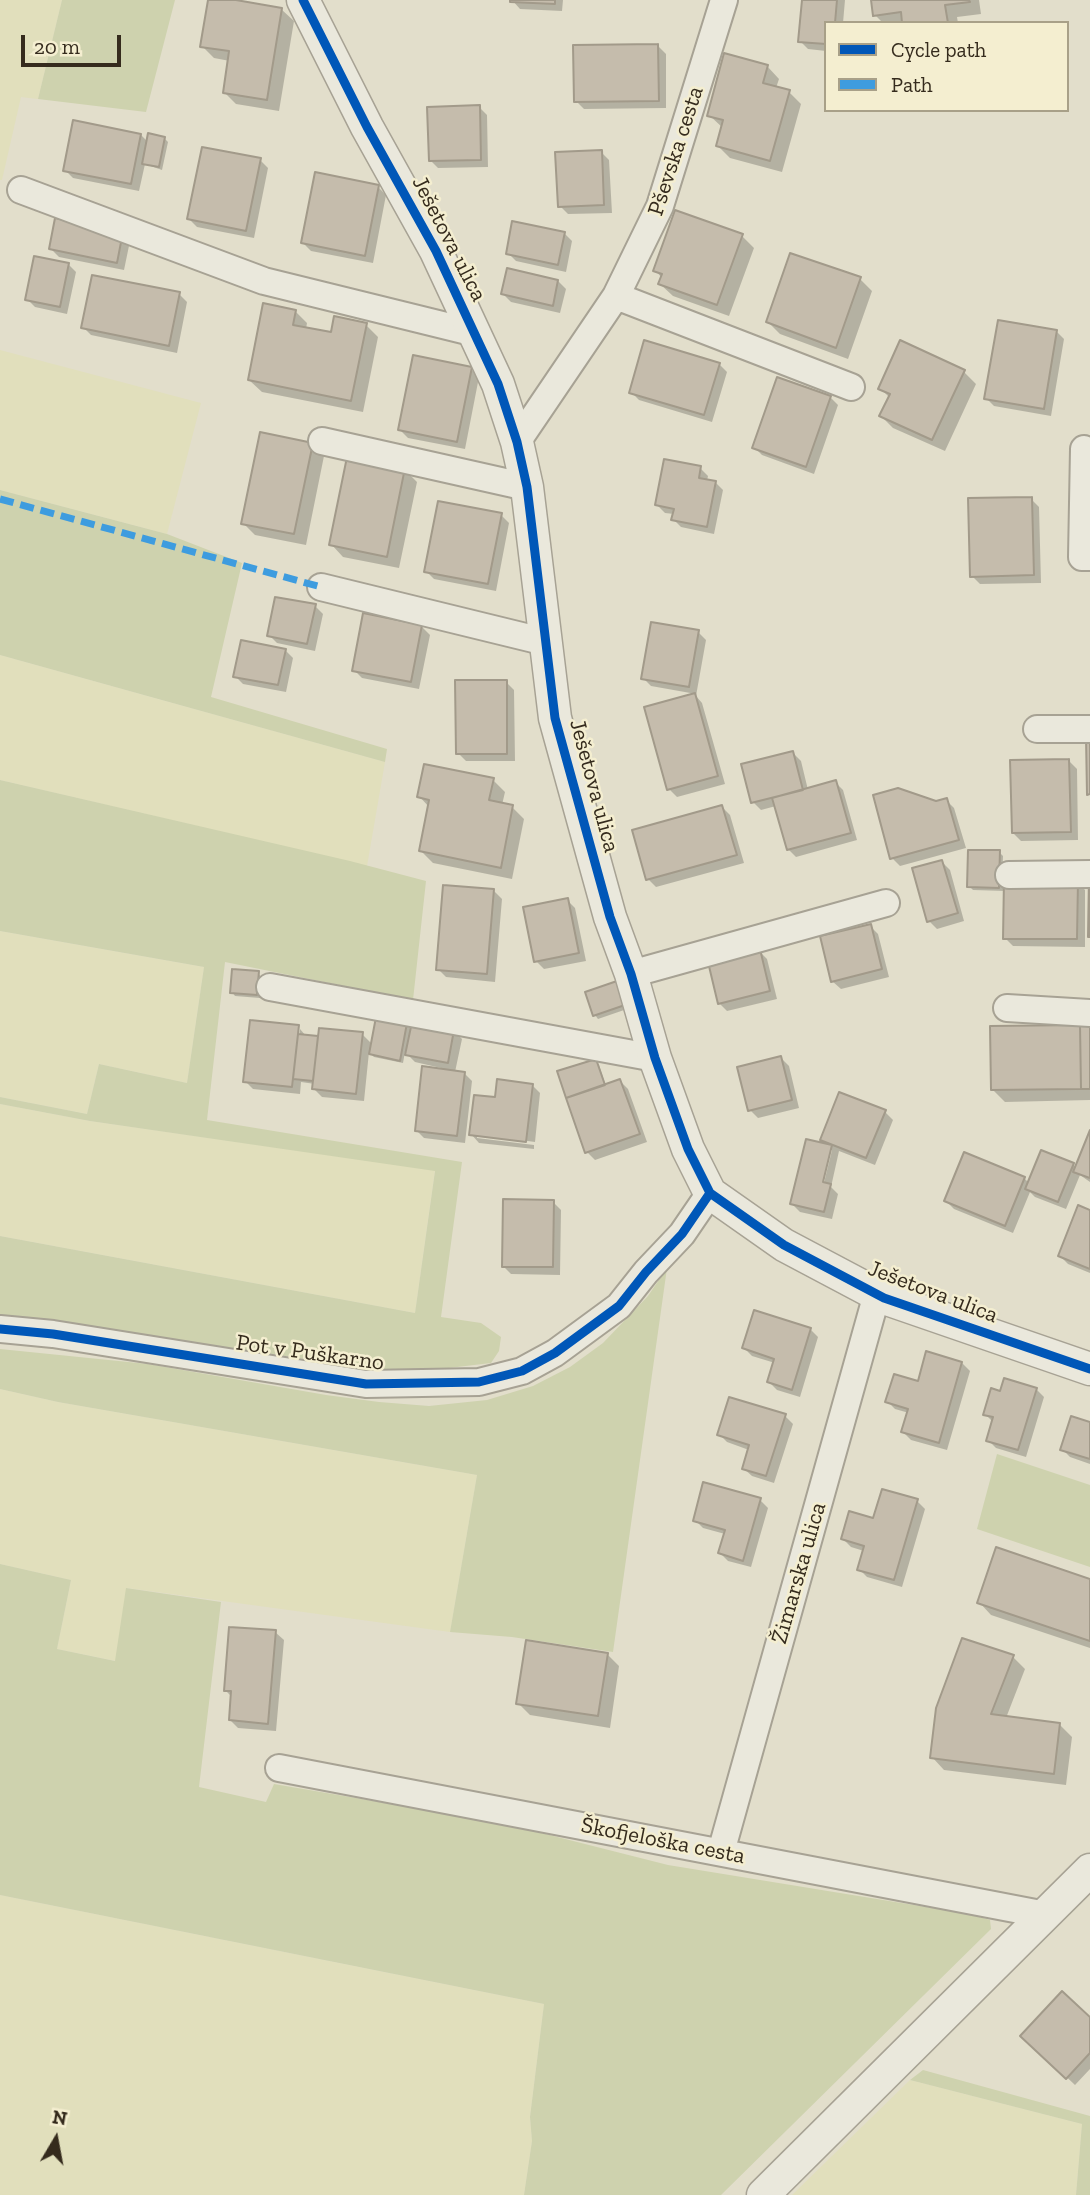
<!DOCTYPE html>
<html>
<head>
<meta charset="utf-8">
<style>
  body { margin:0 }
  #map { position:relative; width:1090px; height:2195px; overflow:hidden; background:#e2decb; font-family:"Zilla Slab",serif }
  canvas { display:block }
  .legend { position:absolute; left:824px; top:21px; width:245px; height:91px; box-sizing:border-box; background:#f4eed0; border:2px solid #a8a088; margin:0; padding:9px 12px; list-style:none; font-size:21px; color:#352b1d }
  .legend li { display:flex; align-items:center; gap:14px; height:35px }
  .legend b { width:35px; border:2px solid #a8a088 }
  .north { position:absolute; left:21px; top:2104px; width:70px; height:70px; -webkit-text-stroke:5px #f4eed0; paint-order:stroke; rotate:10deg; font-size:19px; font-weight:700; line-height:28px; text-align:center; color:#352b1d }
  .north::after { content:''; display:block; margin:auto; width:24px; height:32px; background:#352b1d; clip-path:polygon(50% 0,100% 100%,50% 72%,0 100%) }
  .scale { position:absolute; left:21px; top:35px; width:100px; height:32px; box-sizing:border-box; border:4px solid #352b1d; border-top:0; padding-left:9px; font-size:21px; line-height:24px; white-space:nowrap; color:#352b1d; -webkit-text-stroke:5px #f4eed0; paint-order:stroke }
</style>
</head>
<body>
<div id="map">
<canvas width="1090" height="2195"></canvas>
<ul class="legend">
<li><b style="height:9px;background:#0057b8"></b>Cycle path</li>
<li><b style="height:9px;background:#3e9cdf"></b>Path</li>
</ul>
<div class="north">N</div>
<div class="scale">20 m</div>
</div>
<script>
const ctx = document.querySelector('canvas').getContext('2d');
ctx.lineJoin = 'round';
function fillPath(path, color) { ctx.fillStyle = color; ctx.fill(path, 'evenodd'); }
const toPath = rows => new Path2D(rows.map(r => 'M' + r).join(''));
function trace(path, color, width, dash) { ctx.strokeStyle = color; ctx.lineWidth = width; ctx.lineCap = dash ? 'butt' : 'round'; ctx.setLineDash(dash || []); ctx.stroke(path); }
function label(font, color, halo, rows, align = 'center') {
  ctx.font = font + ' "Zilla Slab",serif'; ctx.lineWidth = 5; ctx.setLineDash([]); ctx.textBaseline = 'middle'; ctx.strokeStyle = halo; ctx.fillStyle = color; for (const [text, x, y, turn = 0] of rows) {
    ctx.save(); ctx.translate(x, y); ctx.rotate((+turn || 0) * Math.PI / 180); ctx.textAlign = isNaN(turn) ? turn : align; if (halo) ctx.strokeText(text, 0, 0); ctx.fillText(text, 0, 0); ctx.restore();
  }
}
fillPath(toPath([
  [0,0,62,0,38,99,21,97,2,180,0,180],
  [0,350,201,403,167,534,0,490],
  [0,655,385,762,367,866,0,780],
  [0,931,204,967,187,1083,99,1064,87,1114,0,1097],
  [0,1104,90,1121,435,1170,415,1313,0,1236],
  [0,1389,58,1402,477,1475,450,1632,127,1588,116,1661,57,1649,71,1580,0,1564],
  [0,1895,544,2004,530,2117,532,2141,524,2195,0,2195],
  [910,2080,1082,2124,1076,2195,792,2195]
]), '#e1dfbc');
fillPath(toPath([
  [62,0,175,0,146,112,38,99],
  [0,490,167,534,242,563,211,697,387,749,385,762,0,655],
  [0,780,350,861,426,881,413,1000,225,962,207,1120,462,1162,441,1317,481,1323,501,1337,499,1351,491,1363,423,1371,371,1369,107,1329,0,1318,0,1236,415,1313,435,1171,90,1121,0,1104,0,1097,87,1114,99,1064,187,1083,204,967,0,931],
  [667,1268,613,1652,512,1637,450,1632,477,1475,58,1402,0,1389,0,1349,148,1364,326,1395,379,1402,429,1406,487,1400,533,1386,570,1367,603,1343,648,1296],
  [997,1454,1090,1485,1090,1567,977,1529],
  [0,1564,71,1580,57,1649,115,1661,126,1588,221,1602,199,1787,266,1802,274,1784,502,1823,668,1865,969,1914,990,1920,991,1929,721,2195,524,2195,532,2141,530,2117,544,2004,0,1895],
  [923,2070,1090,2116,1090,2195,1076,2195,1082,2124,910,2080]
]), '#ced2ae');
fillPath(toPath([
  [210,0,225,0,281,9,294,21,279,111,236,104,224,92,230,61,214,58,202,46],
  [512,0,563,0,562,11,520,9],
  [803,0,845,0,843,23,826,23,826,51,808,49,800,41],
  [872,0,979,0,981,14,957,17,958,23,883,23,875,15],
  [658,46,666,54,666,108,584,109,576,101],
  [767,66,779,79,776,88,789,92,801,104,782,172,730,158,718,146,723,128,709,115],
  [479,107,487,115,488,167,438,168,430,160],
  [141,135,148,142,164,138,168,142,162,170,145,164,139,191,73,178,65,170],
  [601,152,609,160,612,213,568,214,560,206],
  [260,160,268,168,254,238,197,227,189,219],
  [378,187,386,195,373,263,311,251,303,243],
  [57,220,130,241,124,270,59,257,51,249],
  [564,233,572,241,566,272,516,261,508,253],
  [742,236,754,248,729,316,673,296,660,284,662,278,655,270],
  [68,264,76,272,67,314,35,307,27,299],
  [860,279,872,291,848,359,780,334,768,322],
  [558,281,566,289,560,313,511,302,503,294],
  [179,294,187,302,177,353,91,335,83,327],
  [295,311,307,323,306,329,332,334,366,325,378,337,363,412,262,392,249,380],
  [1056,331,1064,339,1051,416,994,406,986,398],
  [719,364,727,372,712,422,639,400,631,392],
  [471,369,479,377,465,449,408,438,400,430],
  [964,372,976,384,945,451,893,428,881,416,890,398,880,388],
  [830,397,838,405,814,474,762,455,754,447],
  [312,444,324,456,306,545,255,535,243,523],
  [700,468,708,476,707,481,715,482,723,490,714,534,681,527,673,519,674,514,665,513,657,505],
  [405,470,417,482,399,568,343,557,331,544],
  [1031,499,1039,507,1041,583,980,584,972,576],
  [501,515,509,523,496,591,434,579,426,571],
  [315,606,323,614,315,651,277,643,269,635],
  [422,627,430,635,419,689,362,678,354,670],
  [698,632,706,640,696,696,702,703,725,784,677,797,669,789,646,708,696,694,651,686,643,678],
  [285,650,293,658,286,692,243,684,235,676],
  [506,682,514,690,515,761,466,761,458,753],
  [793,753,801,761,808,790,835,782,843,790,857,840,796,857,788,849,776,806,761,810,753,802],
  [1069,761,1077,769,1078,840,1021,841,1013,833],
  [493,780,505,792,502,805,512,807,524,819,512,879,433,863,421,851,429,807,419,796],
  [946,800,954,808,966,848,900,866,892,858,936,803],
  [722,807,730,815,744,863,656,887,648,879],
  [999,852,1003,856,1002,881,1077,882,1085,890,1085,947,1013,946,1005,938,1006,891,973,890,969,886],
  [942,862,950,870,964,921,937,929,929,921],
  [494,891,502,899,495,982,446,977,438,969],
  [567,900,575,908,586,961,544,969,536,961],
  [870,926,878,934,889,977,841,989,832,981],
  [759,951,767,959,777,999,727,1011,719,1003],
  [258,973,261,977,260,998,235,996,232,992],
  [617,983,627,1009,598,1019,595,1015],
  [406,1025,412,1030,454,1031,462,1039,455,1072,464,1073,472,1081,465,1143,424,1138,416,1130,441,1068,415,1062,405,1052,403,1063,374,1057,369,1052,364,1101,322,1097,314,1089,315,1084,301,1082,300,1094,253,1089,245,1081,296,1063,300,1029,306,1036,319,1038,362,1034,373,1045],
  [1090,1026,1090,1100,1005,1102,993,1090],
  [781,1058,789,1066,799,1108,758,1118,750,1110],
  [595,1061,599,1065,606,1086,620,1081,628,1089,647,1142,595,1160,587,1152],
  [532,1085,540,1093,535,1142,477,1134,477,1138,534,1145,534,1149,479,1143,471,1134,497,1099],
  [885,1112,893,1120,875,1165,839,1151,831,1187,838,1194,832,1219,800,1212,792,1204,828,1146,822,1139],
  [829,1150,832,1150,822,1191,819,1190],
  [1090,1135,1090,1182,1080,1175,1066,1209,1035,1197,1030,1192,1013,1233,954,1209,946,1201,1024,1178,1029,1183,1073,1165,1076,1168],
  [553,1202,561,1210,560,1275,511,1274,503,1266],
  [1090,1212,1090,1273,1068,1264,1060,1256],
  [810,1329,818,1337,800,1397,777,1390,769,1382,775,1363,752,1356,744,1348],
  [962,1363,970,1371,947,1450,911,1440,903,1432,909,1413,895,1409,887,1401],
  [1036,1389,1044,1397,1026,1457,996,1448,988,1440,993,1422,985,1414,1001,1393],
  [785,1416,793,1424,774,1483,752,1476,743,1468,749,1450,727,1442,719,1434],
  [1090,1424,1090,1464,1070,1457,1062,1449],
  [760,1500,768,1508,751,1567,728,1561,720,1553,725,1534,703,1528,695,1520],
  [917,1501,925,1509,902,1587,867,1577,859,1569,864,1551,851,1547,843,1539,874,1521],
  [1090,1581,1090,1648,991,1615,979,1602],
  [275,1632,284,1640,276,1731,238,1728,230,1720,232,1697,225,1690],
  [607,1654,619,1666,610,1728,530,1715,518,1703],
  [1013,1657,1025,1669,1006,1718,1060,1725,1072,1737,1066,1785,944,1770,932,1757],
  [1090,2019,1090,2069,1075,2085,1023,2036]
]), '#0003');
const building = toPath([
  [208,0,236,0,282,8,267,100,223,93,229,51,200,47,208,0],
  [510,0,555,0,555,4,510,2,510,0],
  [802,0,837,0,835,23,826,23,826,44,798,42,802,0],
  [871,0,969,0,970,2,945,5,948,23,902,23,901,12,873,16,871,0],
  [658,44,659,101,574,102,573,45,658,44],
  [724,53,768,65,763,83,790,90,770,161,716,146,723,120,707,116,724,53],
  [480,105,481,160,429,161,427,107,480,105],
  [73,120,141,134,131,184,63,171,73,120],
  [148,133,165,137,159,167,142,164,148,133],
  [202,147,261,158,246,231,187,219,202,147],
  [602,150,604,205,558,207,555,152,602,150],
  [315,172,379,185,365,256,301,243,315,172],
  [675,210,743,234,717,305,658,284,662,274,653,271,675,210],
  [55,218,123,232,117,263,49,249,55,218],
  [512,221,565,232,558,265,506,254,512,221],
  [790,253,861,277,836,348,766,322,790,253],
  [34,256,69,263,60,307,25,300,34,256],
  [507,268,558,280,553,306,501,294,507,268],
  [92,275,180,292,169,346,81,328,92,275],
  [263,303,296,310,293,325,331,332,334,316,367,323,351,401,248,380,263,303],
  [998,320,1057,330,1044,409,984,399,998,320],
  [644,340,720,363,704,415,629,393,644,340],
  [900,340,965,370,932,440,879,416,890,394,878,389,900,340],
  [413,355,472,367,457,442,398,430,413,355],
  [777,377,831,396,806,467,752,448,777,377],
  [260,432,313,443,294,534,241,524,260,432],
  [347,457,405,468,387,557,329,545,347,457],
  [664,459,701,466,699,478,716,481,707,527,671,520,674,509,655,505,664,459],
  [1032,497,1034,575,970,577,968,498,1032,497],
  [438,501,502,513,488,584,424,572,438,501],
  [275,597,316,604,307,644,267,636,275,597],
  [363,613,422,625,411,682,352,671,363,613],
  [651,622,699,630,689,687,641,679,651,622],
  [241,640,286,649,278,685,233,677,241,640],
  [455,680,507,680,507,754,456,754,455,680],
  [695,693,718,776,667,790,644,707,695,693],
  [1086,737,1090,737,1090,794,1087,795,1086,737],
  [793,751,803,790,751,803,741,764,793,751],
  [1069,759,1071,832,1012,833,1010,760,1069,759],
  [424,764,494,778,489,800,513,805,501,868,419,851,429,800,417,797,424,764],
  [836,780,851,833,787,850,772,798,836,780],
  [898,788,936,801,947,798,959,840,890,859,873,795,898,788],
  [722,805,737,855,646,880,632,830,722,805],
  [968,850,1000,850,999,888,967,887,968,850],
  [942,860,958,913,927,922,912,868,942,860],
  [1089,876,1090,876,1090,937,1088,937,1089,876],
  [1004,879,1078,881,1077,939,1003,939,1004,879],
  [443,885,494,889,487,974,436,970,443,885],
  [568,898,579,953,534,962,523,907,568,898],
  [871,924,882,969,831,982,820,936,871,924],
  [760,949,770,991,718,1004,708,962,760,949],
  [232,969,259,971,257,995,230,993,232,969],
  [617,981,625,1005,593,1016,585,992,617,981],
  [376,1017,407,1023,400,1061,369,1054,376,1017],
  [250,1020,299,1025,292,1087,243,1082,250,1020],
  [412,1022,454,1030,448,1063,405,1055,412,1022],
  [1090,1024,1090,1089,1081,1089,1080,1025,1090,1024],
  [1080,1025,1081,1089,991,1090,990,1026,1080,1025],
  [319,1028,363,1032,356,1094,312,1089,319,1028],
  [298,1034,318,1036,313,1081,293,1079,298,1034],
  [781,1056,792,1100,748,1111,737,1067,781,1056],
  [596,1059,605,1085,566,1098,557,1071,596,1059],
  [422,1066,465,1072,457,1136,415,1131,422,1066],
  [497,1079,533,1084,526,1142,469,1135,474,1095,495,1097,497,1079],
  [620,1079,640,1134,585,1153,566,1098,620,1079],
  [839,1092,886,1110,866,1158,820,1140,839,1092],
  [1090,1130,1090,1178,1073,1172,1090,1130],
  [806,1139,832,1145,823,1182,831,1184,824,1212,790,1204,806,1139],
  [1041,1150,1074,1163,1058,1202,1025,1189,1041,1150],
  [964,1152,1025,1177,1005,1226,944,1201,964,1152],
  [503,1199,554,1200,553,1267,502,1267,503,1199],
  [1078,1205,1090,1210,1090,1269,1058,1256,1078,1205],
  [754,1310,811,1328,792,1390,767,1382,774,1359,742,1348,754,1310],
  [926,1351,962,1362,939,1443,901,1432,908,1409,885,1402,894,1374,918,1381,926,1351],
  [1004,1378,1037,1388,1018,1450,986,1441,993,1417,983,1415,991,1388,1000,1391,1004,1378],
  [729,1397,786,1414,766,1476,742,1469,749,1445,717,1435,729,1397],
  [1071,1416,1090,1422,1090,1459,1060,1450,1071,1416],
  [703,1482,761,1498,743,1561,718,1553,725,1530,693,1521,703,1482],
  [882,1489,918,1499,894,1580,857,1570,864,1546,841,1539,849,1511,873,1518,882,1489],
  [996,1547,1090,1579,1090,1641,977,1603,996,1547],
  [229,1627,276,1630,268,1724,229,1720,231,1691,224,1691,229,1627],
  [962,1638,1014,1655,991,1714,1060,1723,1054,1774,930,1758,936,1708,962,1638],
  [526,1640,608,1653,598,1716,516,1704,526,1640],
  [1062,1991,1090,2017,1090,2053,1066,2079,1020,2036,1062,1991]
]);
fillPath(building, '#c5bcac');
trace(building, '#a29a8a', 2);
const minor = toPath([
  [21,190,264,281,475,333],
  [616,296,660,206,724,0],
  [322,441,527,487],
  [517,442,616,296,851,387],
  [1084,449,1082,557,1090,557],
  [321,587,546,642],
  [1037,729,1090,729],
  [1009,875,1090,874],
  [631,974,886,903],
  [270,987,655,1058],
  [1007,1008,1090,1013],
  [0,1329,53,1334,366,1384,479,1382,522,1371,555,1353,619,1306,646,1272,682,1234,710,1193],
  [279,1768,1046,1915],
  [721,1852,877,1294]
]);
const tertiary = toPath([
  [303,0,367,127,436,251,498,384,517,442,527,487,555,718,610,917,631,974,655,1058,688,1149,710,1193,784,1245,884,1298,1090,1369],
  [763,2195,1090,1870]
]);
trace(minor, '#a7a294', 30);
trace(tertiary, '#a7a294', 35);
trace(minor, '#eae8dc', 26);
trace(tertiary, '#eae8dc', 32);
trace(toPath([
  [0,499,321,587]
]), '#3e9cdf', 7, [14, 7]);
trace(toPath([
  [303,0,367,127,436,251,498,384,517,442,527,487,555,718,610,917,631,974,655,1058,688,1149,710,1193,784,1245,884,1298,1090,1369],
  [0,1329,53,1334,366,1384,479,1382,522,1371,555,1353,619,1306,646,1272,682,1234,710,1193]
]), '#0057b8', 9);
label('23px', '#352b1d', '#f4eed0', [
  ["Pševska cesta",676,151,-72],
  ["Ješetova ulica",449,239,63],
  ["Ješetova ulica",594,786,75],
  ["Ješetova ulica",933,1292,21],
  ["Pot v Puškarno",310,1353,8],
  ["Žimarska ulica",799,1573,-74],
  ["Škofjeloška cesta",663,1841,11]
]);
</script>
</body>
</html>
